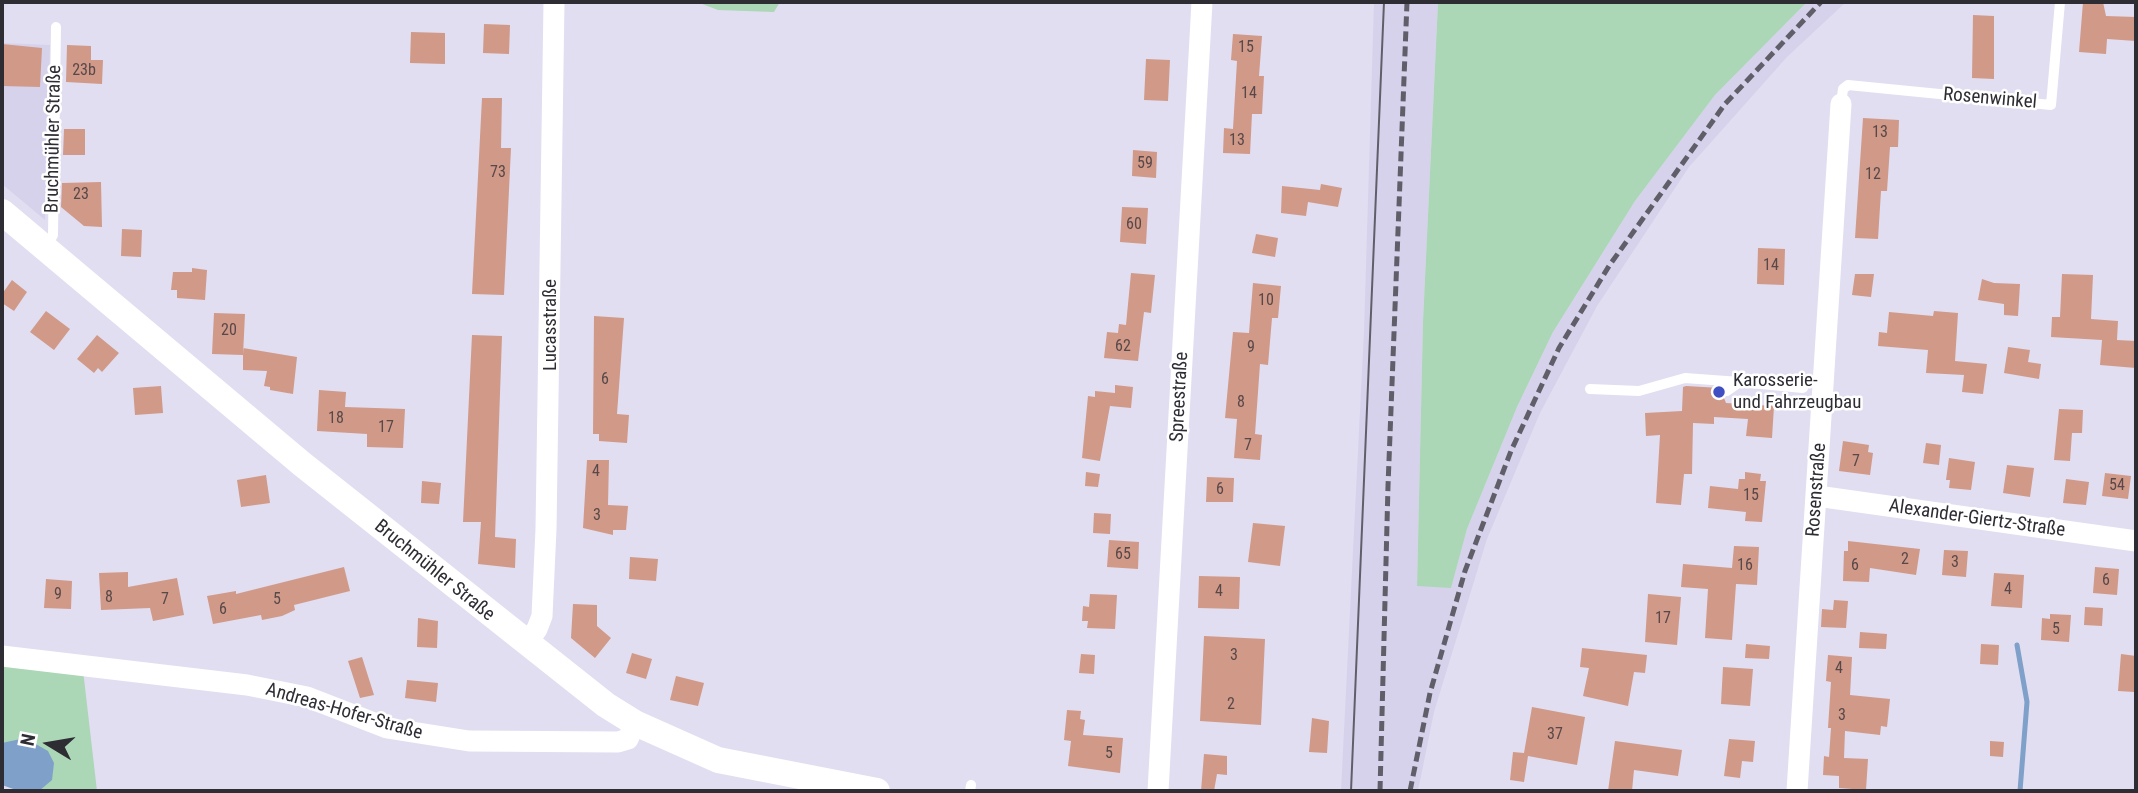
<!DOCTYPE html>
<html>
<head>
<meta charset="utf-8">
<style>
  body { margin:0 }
  #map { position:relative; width:2138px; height:793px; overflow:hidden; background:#e1def1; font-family:"Roboto Condensed",sans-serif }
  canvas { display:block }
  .frame { position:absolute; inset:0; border:4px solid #2e2d34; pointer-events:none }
  .north { position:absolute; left:14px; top:709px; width:70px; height:70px; -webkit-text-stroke:5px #fff; paint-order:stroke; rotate:281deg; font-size:19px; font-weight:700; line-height:28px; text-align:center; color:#2e2d34 }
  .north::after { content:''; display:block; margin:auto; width:24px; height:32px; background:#2e2d34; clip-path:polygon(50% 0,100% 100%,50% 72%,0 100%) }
</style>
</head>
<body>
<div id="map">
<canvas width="2138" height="793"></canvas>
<div class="frame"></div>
<div class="north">N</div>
</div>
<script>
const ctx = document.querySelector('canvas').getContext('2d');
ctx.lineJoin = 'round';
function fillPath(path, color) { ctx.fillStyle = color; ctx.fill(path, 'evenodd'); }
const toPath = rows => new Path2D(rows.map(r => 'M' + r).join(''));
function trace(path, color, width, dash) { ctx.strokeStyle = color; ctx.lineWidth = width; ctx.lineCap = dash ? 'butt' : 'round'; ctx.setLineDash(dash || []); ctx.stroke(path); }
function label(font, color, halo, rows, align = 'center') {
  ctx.font = font + ' "Roboto Condensed",sans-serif'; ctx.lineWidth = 5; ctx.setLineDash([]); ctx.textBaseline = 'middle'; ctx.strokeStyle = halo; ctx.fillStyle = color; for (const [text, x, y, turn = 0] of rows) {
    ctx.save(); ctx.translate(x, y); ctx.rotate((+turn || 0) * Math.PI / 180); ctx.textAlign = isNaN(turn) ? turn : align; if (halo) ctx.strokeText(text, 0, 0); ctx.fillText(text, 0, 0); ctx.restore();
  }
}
fillPath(toPath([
  [1374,2,1438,2,1423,321,1417,585,1451,587,1467,529,1517,407,1553,332,1635,201,1715,95,1807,2,1846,2,1787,57,1689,167,1597,306,1540,413,1487,539,1434,712,1418,791,1341,791,1364,331],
  [2,43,50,45,45,220,2,184]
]), '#d6d2eb');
fillPath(toPath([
  [697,2,780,2,774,12,718,10],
  [1438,2,1807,2,1715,95,1635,201,1553,332,1517,407,1467,529,1451,588,1417,586,1423,321],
  [2,660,83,670,97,791,38,791,2,743]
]), '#abd7b7');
fillPath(toPath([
  [25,738,48,751,54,763,52,780,39,791,19,791,2,785,2,743]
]), '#7fa0c9');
trace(toPath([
  [2017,645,2027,702,2020,791]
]), '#7fa0c9', 5);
fillPath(toPath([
  [2083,2,2103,2,2106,16,2136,17,2136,41,2107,39,2106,54,2079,52],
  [1973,15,1994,16,1994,79,1972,78],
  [484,24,510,25,509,54,483,53],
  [411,32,445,33,445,64,410,63],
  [1233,34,1262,36,1259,76,1264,76,1262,114,1252,114,1250,154,1223,153,1224,128,1233,129,1237,61,1231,60],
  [2,44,42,48,40,87,2,86],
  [67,45,91,46,91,60,103,60,102,84,66,82],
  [1146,59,1170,60,1168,101,1144,100],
  [482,98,502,98,501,148,511,148,504,295,472,294],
  [1863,118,1899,120,1898,147,1890,147,1887,191,1881,191,1878,239,1855,238],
  [64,129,85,129,85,155,63,155],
  [1133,150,1157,152,1156,178,1132,176],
  [101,182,102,227,84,226,61,207,62,183],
  [1321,184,1342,188,1338,207,1308,202,1306,216,1281,213,1282,186,1320,190],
  [1122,207,1148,208,1146,244,1120,242],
  [122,229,142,230,141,257,121,256],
  [1256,234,1278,238,1275,257,1252,253],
  [1758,248,1785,249,1784,285,1757,284],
  [192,268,207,270,205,300,177,298,177,290,171,290,173,272,192,272],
  [1131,273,1155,275,1151,313,1144,312,1138,361,1104,358,1107,332,1118,333,1119,324,1126,325],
  [1855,274,1874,274,1871,297,1852,295],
  [2062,274,2093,275,2091,319,2118,321,2117,340,2136,341,2136,368,2100,365,2102,340,2051,337,2052,317,2060,317],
  [1982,279,1994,283,2020,284,2018,316,2004,315,2004,304,1978,300],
  [12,280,27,292,14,311,2,303,2,294],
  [1253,283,1281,286,1278,318,1272,318,1268,365,1260,364,1255,434,1262,435,1260,460,1234,458,1237,419,1225,418,1233,332,1249,333],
  [46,311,70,329,54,350,30,332],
  [1934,311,1958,313,1955,361,1987,364,1983,394,1962,392,1964,375,1926,373,1928,350,1878,346,1879,332,1887,333,1889,312,1933,316],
  [214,313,245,314,243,355,212,354],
  [594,316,624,318,617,414,629,415,627,443,599,441,599,434,593,434],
  [97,335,119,353,102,372,98,368,94,373,77,359],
  [472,335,502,336,495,537,516,539,515,568,478,564,481,522,463,522],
  [2008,347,2030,350,2028,362,2041,364,2039,379,2004,373],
  [243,348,297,357,293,394,270,390,270,387,264,386,267,371,243,370],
  [1115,385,1133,387,1131,408,1110,406,1100,461,1082,458,1088,396,1095,397,1095,391,1115,393],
  [161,386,163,413,135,415,133,388],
  [1686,386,1720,388,1726,403,1774,406,1772,438,1746,436,1748,419,1714,417,1714,424,1693,423,1692,474,1684,474,1681,505,1656,503,1660,435,1646,436,1645,413,1682,411,1683,387],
  [319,390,346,392,345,407,405,409,403,448,367,447,367,434,317,431],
  [2059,409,2083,410,2082,433,2072,433,2070,461,2054,460],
  [1843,441,1869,445,1868,452,1873,453,1870,475,1839,471],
  [1926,443,1941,445,1939,465,1923,463],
  [1949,458,1975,462,1971,490,1949,488,1950,480,1946,480],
  [587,460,609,460,608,505,628,506,626,530,613,530,613,535,583,528],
  [2007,465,2034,468,2030,497,2003,493],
  [1086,472,1100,474,1098,487,1085,486],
  [1745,472,1761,474,1760,481,1766,481,1762,522,1745,521,1746,512,1708,508,1710,486,1738,489,1739,479,1745,479],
  [2105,473,2131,476,2128,499,2102,496],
  [266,475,270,503,241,507,237,480],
  [1207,477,1234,478,1233,502,1206,502],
  [2066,479,2089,482,2086,505,2063,503],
  [422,481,441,483,439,504,421,503],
  [1094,513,1111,514,1110,534,1093,533],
  [1253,523,1285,526,1280,566,1248,562],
  [1109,540,1139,542,1138,569,1107,567],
  [1848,541,1920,549,1916,575,1870,568,1869,582,1843,581,1844,551,1848,551],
  [1734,546,1759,547,1757,585,1736,584,1732,640,1705,638,1708,589,1681,587,1683,564,1732,568],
  [1944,550,1968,551,1966,577,1942,575],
  [630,557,658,559,656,581,629,579],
  [344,567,350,591,294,605,295,610,282,616,262,620,261,615,213,624,207,596,236,591,236,594],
  [2095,567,2119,569,2117,595,2093,593],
  [128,572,128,587,177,578,184,615,153,621,150,608,101,610,99,573],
  [1994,573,2024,575,2022,608,1991,606],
  [1199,576,1240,577,1239,609,1198,608],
  [46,579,72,581,71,609,44,608],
  [1090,594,1117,595,1115,629,1087,628,1088,621,1082,621,1083,606,1089,607],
  [1648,594,1681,597,1677,645,1645,642],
  [1834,600,1848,601,1846,628,1821,627,1822,609,1833,610],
  [573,604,597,605,597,626,611,638,595,658,571,638],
  [2085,607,2103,608,2102,626,2084,625],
  [2050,614,2071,615,2069,642,2041,640,2042,618,2050,619],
  [418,618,438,621,437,648,417,647],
  [1860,632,1887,634,1886,649,1859,648],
  [1204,636,1265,639,1261,725,1200,721],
  [1746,644,1770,646,1769,659,1745,658],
  [1981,644,1999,645,1998,665,1980,664],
  [1582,648,1647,655,1645,673,1634,672,1628,706,1583,696,1589,668,1580,667],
  [632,653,652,659,646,679,626,673],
  [1081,654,1095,655,1094,674,1079,673],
  [2121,654,2136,656,2134,692,2118,691],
  [1828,655,1852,657,1850,695,1890,699,1887,727,1881,726,1880,735,1845,731,1844,758,1868,759,1866,790,1839,788,1839,776,1823,775,1824,756,1829,757,1831,728,1828,728,1831,682,1826,681],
  [362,657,374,695,360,698,348,661],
  [1723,667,1753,669,1750,706,1721,704],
  [676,676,704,683,698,706,670,700],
  [407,680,438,683,436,702,405,698],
  [1532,707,1585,717,1577,765,1528,756,1524,782,1510,780,1513,752,1524,753],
  [1067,710,1081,711,1080,719,1085,720,1083,735,1123,738,1120,773,1068,766,1071,741,1064,740],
  [1312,718,1329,721,1327,753,1309,752],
  [1729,739,1755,741,1753,762,1742,761,1740,778,1724,776],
  [1615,741,1682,750,1678,776,1634,770,1632,791,1608,791],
  [1990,741,2004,742,2003,757,1990,756],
  [1204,754,1227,756,1227,775,1217,774,1214,791,1201,791]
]), '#d19988');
trace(toPath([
  [1841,104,1843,89,1848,85,2051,105,2060,2],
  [45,249,53,235,56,27],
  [1590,389,1639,391,1685,378,1740,382],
  [1727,391,1740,382,1803,388],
  [970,791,971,785]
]), '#fff', 10);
trace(toPath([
  [1817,496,2136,541],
  [526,644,537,629,542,616,546,529,554,2],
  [2,656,247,685,307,697,387,728,469,741,618,742,628,739,635,723],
  [1158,791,1202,2],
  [1797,791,1841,104]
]), '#fff', 21);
trace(toPath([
  [2,212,302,464,606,705,635,723,718,760,877,791]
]), '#fff', 26);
trace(toPath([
  [1351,791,1384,2]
]), '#605f69', 2);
trace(toPath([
  [1380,791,1388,486,1407,2],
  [1410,791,1430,693,1465,571,1511,451,1559,348,1609,266,1725,104,1821,2]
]), '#605f69', 5, [10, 5]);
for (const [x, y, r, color] of [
  [1719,392,7,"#3f4ec2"]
]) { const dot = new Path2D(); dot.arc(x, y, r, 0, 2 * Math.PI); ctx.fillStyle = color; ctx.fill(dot); trace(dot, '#fff', 2.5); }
label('16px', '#574849', null, [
  ["15",1246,48],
  ["23b",84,71],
  ["14",1249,94],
  ["13",1880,133],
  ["13",1237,141],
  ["59",1145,164],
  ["73",498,173],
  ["12",1873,175],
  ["23",81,195],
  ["60",1134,225],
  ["14",1771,266],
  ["10",1266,301],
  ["20",229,331],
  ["62",1123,347],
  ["9",1251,348],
  ["6",605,380],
  ["8",1241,403],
  ["18",336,419],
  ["17",386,428],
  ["7",1248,446],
  ["7",1856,462],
  ["4",596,472],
  ["54",2117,486],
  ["6",1220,490],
  ["15",1751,496],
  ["3",597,516],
  ["65",1123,555],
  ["2",1905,560],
  ["3",1955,563],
  ["16",1745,566],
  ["6",1855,566],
  ["6",2106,581],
  ["4",2008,590],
  ["4",1219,592],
  ["9",58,595],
  ["8",109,598],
  ["7",165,600],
  ["5",277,600],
  ["6",223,610],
  ["17",1663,619],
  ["5",2056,630],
  ["3",1234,656],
  ["4",1839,669],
  ["2",1231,705],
  ["3",1842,716],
  ["37",1555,735],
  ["5",1109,754]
]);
label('19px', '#2e2d34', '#fff', [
  ["Rosenwinkel",1990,99,5],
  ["Bruchmühler Straße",54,139,-89],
  ["Lucasstraße",551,325,-90],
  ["Spreestraße",1180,397,-87],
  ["Rosenstraße",1817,490,-86],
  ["Alexander-Giertz-Straße",1977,519,8],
  ["Bruchmühler Straße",434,571,39],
  ["Andreas-Hofer-Straße",344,712,16]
]);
label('19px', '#2e2d34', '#fff', [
  ["Karosserie-",1733,381],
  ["und Fahrzeugbau",1733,403]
], 'left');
</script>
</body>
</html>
